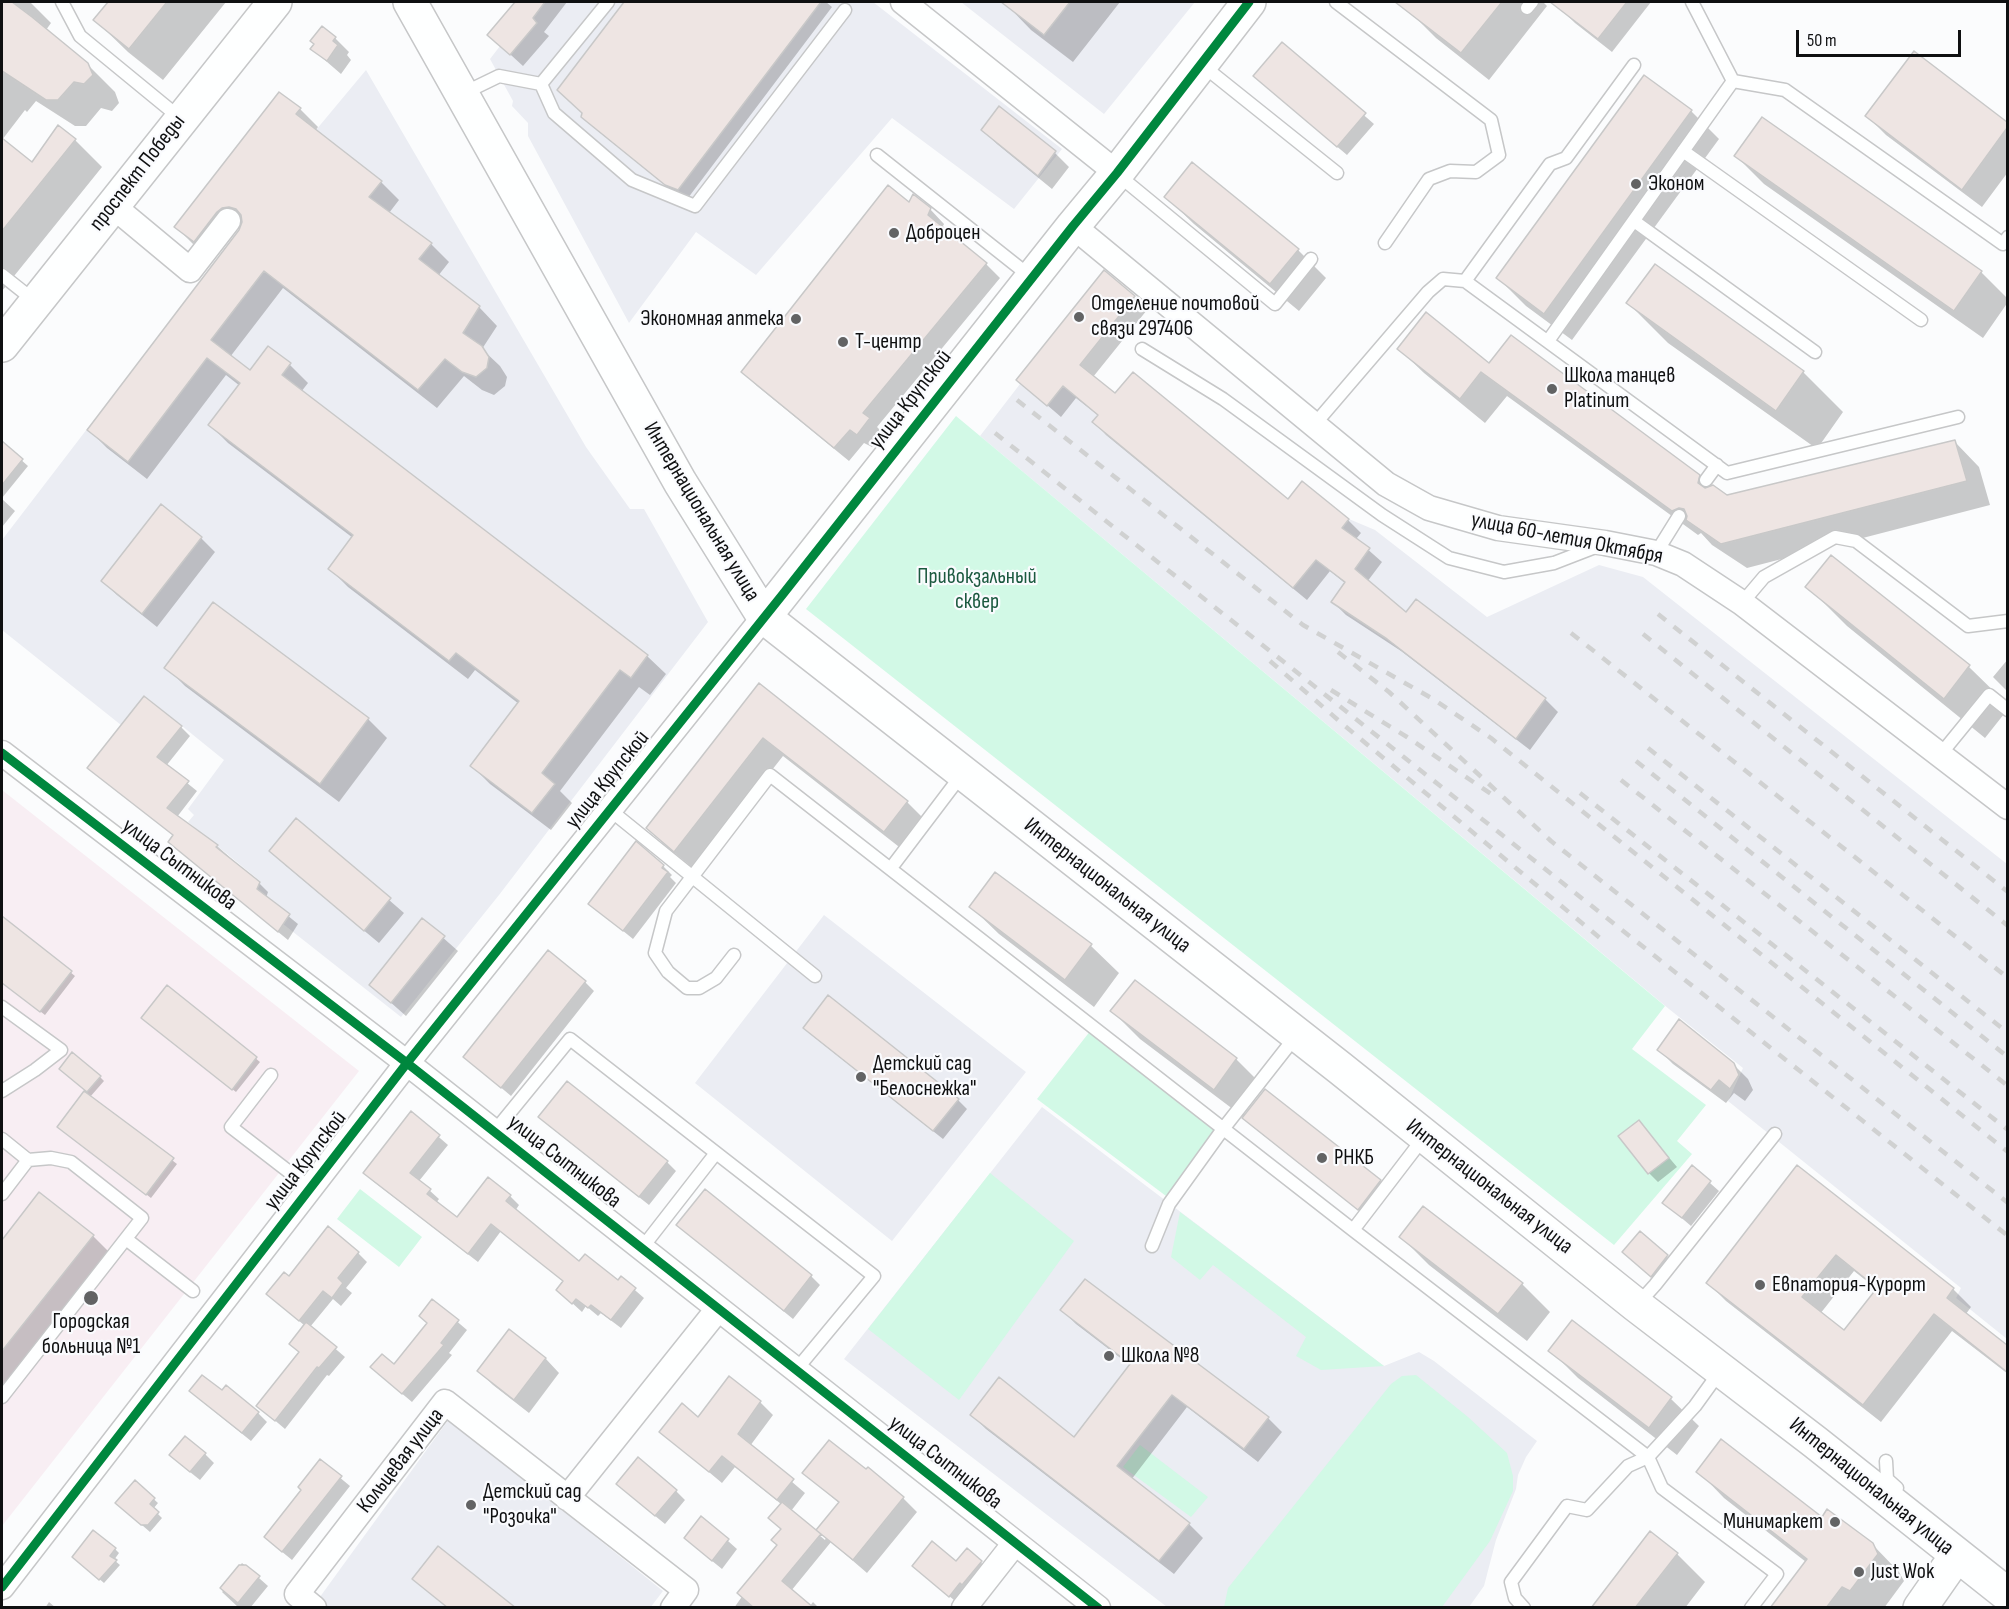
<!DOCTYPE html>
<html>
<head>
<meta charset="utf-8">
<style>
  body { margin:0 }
  #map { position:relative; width:2009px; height:1609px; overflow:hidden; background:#fbfcfd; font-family:"Sofia Sans Condensed",sans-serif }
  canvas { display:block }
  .frame { position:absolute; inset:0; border:3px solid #0f1011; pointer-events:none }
  .scale { position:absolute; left:1796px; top:30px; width:165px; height:27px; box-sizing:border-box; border:3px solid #0f1011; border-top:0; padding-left:8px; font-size:18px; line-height:21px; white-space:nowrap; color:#0f1011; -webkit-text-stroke:4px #fafbfe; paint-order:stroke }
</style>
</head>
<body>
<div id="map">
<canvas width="2009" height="1609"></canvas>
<div class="frame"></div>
<div class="scale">50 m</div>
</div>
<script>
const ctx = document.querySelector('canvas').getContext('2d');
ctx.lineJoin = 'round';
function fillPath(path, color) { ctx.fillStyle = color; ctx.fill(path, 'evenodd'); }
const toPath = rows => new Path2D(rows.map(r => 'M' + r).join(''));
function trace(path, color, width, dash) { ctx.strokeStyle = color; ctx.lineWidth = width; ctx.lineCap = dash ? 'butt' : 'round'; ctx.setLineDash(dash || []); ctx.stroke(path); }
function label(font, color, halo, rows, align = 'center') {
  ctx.font = font + ' "Sofia Sans Condensed",sans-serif'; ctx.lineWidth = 4.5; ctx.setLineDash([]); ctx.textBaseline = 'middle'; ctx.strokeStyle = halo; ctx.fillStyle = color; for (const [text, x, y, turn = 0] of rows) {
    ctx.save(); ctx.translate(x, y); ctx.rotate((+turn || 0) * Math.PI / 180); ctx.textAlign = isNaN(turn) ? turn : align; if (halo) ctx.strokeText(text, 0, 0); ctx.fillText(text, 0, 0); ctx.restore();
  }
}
fillPath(toPath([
  [515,2,873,2,1062,149,1014,209,892,118,756,275,696,232,629,323,528,136,528,123,512,106,513,101,490,59,500,46,487,35],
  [961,2,1195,2,1104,114],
  [366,70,586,447,630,509,644,509,708,622,499,895,401,1017,283,924,257,889,260,881,188,822,194,815,188,809,224,760,145,696,121,725,2,630,2,540,316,130],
  [1020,384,1047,405,1063,386,1098,415,1092,423,1293,588,1349,519,1375,530,1487,617,1599,565,1643,577,2007,864,2007,1339,1956,1298,1961,1288,1728,1101,1743,1068,1669,1009,980,436],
  [824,915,1026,1072,892,1241,695,1083],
  [1042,1107,1384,1366,1419,1352,1434,1361,1537,1441,1526,1457,1518,1475,1516,1489,1496,1540,1484,1586,1469,1607,1167,1607,844,1359],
  [449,1419,663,1591,650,1608,326,1608,317,1601]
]), '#ebedf3');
fillPath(toPath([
  [2,790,359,1071,2,1526]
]), '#f8eef3');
fillPath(toPath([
  [956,416,1665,1006,1632,1049,1706,1105,1677,1141,1692,1154,1614,1245,806,609],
  [1091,1030,1216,1129,1166,1196,1037,1099],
  [990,1173,1074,1241,959,1400,868,1329],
  [360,1189,422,1237,399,1267,337,1219],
  [1180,1212,1384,1366,1321,1370,1296,1356,1306,1337,1213,1265,1200,1280,1171,1257],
  [1416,1375,1468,1417,1507,1453,1513,1476,1513,1491,1490,1541,1442,1607,1224,1607,1228,1588,1391,1384,1402,1376],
  [1140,1445,1208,1497,1191,1517,1123,1467]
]), '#d2f9e6');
fillPath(toPath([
  [2,2,30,2,51,23,46,30,87,64,115,92,119,103,112,111,101,108,86,126,75,126,36,101,27,112,25,110,2,140,32,164,75,140,102,167,2,291,2,294],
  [110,2,226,2,163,80,128,52,95,20],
  [517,2,567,2,544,32,549,36,523,66,489,35],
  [626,2,728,2,753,21,768,2,826,2,832,7,688,198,675,193,592,126,582,117,584,114,559,90],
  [1004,2,1120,2,1073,62,1031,30],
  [1414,2,1543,2,1547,6,1489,80,1436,38,1408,10],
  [1567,2,1651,2,1612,52,1575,23,1561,9],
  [335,38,349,52,347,55,351,60,341,74,312,49,316,44],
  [1282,44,1374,124,1347,155,1264,85],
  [1914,53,2008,124,2008,172,1982,207,1886,135,1867,116],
  [1645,77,1691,111,1719,139,1572,340,1526,306,1498,278],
  [1000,108,1055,153,1069,167,1052,189,997,144,983,130],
  [300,109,318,127,315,131,381,182,399,200,389,213,431,244,449,262,438,276,479,307,497,326,482,349,500,366,507,377,505,386,494,395,482,390,464,376,437,408,283,288,230,357,250,372,269,348,290,365,308,383,301,392,647,656,666,674,650,695,639,687,560,791,572,803,551,830,490,784,472,766,519,704,475,670,468,679,348,587,330,569,353,538,228,443,210,425,240,386,226,375,147,479,107,448,89,430,241,230,243,224,235,230,194,245,176,227],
  [1762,119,1981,272,2008,299,2008,302,1983,338,1764,184,1736,156],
  [1166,197,1298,250,1326,278,1299,311,1194,224],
  [909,204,930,209,944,224,942,228,986,264,1000,278,877,427,883,433,872,447,864,443,849,461,757,386,743,372],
  [1655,266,1803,372,1843,412,1817,449,1668,343,1628,303],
  [1105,272,1147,310,1093,377,1116,395,1288,501,1348,520,1361,533,1356,539,1382,562,1367,582,1406,615,1545,699,1558,712,1530,750,1401,651,1346,615,1333,602,1346,584,1330,571,1307,600,1106,435,1094,422,1099,416,1076,398,1061,417,1018,380],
  [1399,349,1489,365,1699,476,1711,488,1727,497,1955,442,1979,467,1990,505,1747,568,1712,545,1701,533,1698,535,1507,396,1485,423,1424,373],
  [2,443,28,466,2,498],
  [2,499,15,511,2,527],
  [161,506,201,538,215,552,157,627,117,595,103,581],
  [1832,557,1969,667,2008,705,2008,709,1985,738,1847,626,1807,586],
  [2008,659,2008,692,1993,677],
  [166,667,368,719,387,738,339,802,185,686],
  [759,685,907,802,926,821,903,850,783,756,694,869,667,847,648,828],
  [181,727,190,736,166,766,197,791,177,817,217,846,259,883,268,892,266,898,298,924,288,940,179,851,170,842,174,836,89,768],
  [297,820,404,913,379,943,285,865],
  [663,866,672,875,670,877,676,883,633,939,590,904],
  [996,874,1091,946,1119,973,1094,1007,999,934,971,907],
  [2,918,75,976,45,1015,2,982],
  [423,920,458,951,406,1016,371,985],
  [585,982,594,991,511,1096,465,1057],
  [1135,982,1236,1059,1264,1087,1244,1114,1380,1181,1389,1190,1368,1218,1253,1127,1242,1116,1140,1039,1112,1011],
  [168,987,260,1062,236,1092,148,1022],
  [814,1037,958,1100,967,1109,943,1139],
  [1659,1050,1733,1064,1748,1079,1753,1090,1745,1101,1734,1093,1726,1103,1673,1064],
  [100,1077,104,1081,90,1097,177,1164,151,1198,59,1127,86,1091],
  [411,1113,448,1145,419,1181,439,1199,436,1203,457,1219,510,1196,519,1205,515,1211,580,1263,618,1282,621,1278,644,1298,621,1328,601,1313,598,1316,586,1306,582,1312,558,1290,564,1282,501,1231,478,1262,374,1182,365,1173],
  [1639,1122,1677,1167,1658,1182,1649,1173],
  [549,1126,667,1162,676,1171,649,1205],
  [1797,1167,1953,1289,1971,1307,1966,1314,2008,1347,2008,1374,1952,1331,1881,1422,1726,1301,1708,1283],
  [1854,1271,1878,1290,1844,1332,1820,1314],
  [1693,1168,1719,1191,1691,1226,1664,1203],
  [40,1194,93,1236,112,1255,2,1393,2,1242],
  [678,1225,811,1276,820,1285,793,1319],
  [1640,1233,1676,1265,1661,1285,1633,1261],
  [1401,1237,1522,1284,1550,1312,1527,1341,1429,1265],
  [358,1253,367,1262,346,1288,352,1293,341,1306,333,1299,310,1327,345,1357,329,1376,327,1375,285,1429,258,1406,300,1353,291,1344,305,1326,268,1294,289,1278],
  [433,1301,467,1330,449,1353,452,1355,412,1402,381,1376,394,1366,428,1324],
  [1062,1310,1268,1418,1282,1432,1258,1462,1187,1407,1131,1480,1189,1524,1203,1538,1174,1574,986,1429,972,1415,1074,1439,1131,1366,1076,1324],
  [1572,1322,1671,1399,1699,1426,1677,1455,1578,1378,1550,1350],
  [509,1331,546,1359,559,1373,529,1413,493,1385,479,1371],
  [729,1378,760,1402,773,1415,750,1446,805,1493,791,1511,825,1540,840,1504,804,1473,903,1498,917,1512,867,1573,831,1542,791,1591,810,1606,813,1602,819,1608,734,1608,778,1545,782,1530,781,1504,735,1467,722,1483,661,1432,699,1419],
  [222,1392,258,1413,267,1422,251,1441,200,1400],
  [205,1454,214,1463,200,1480,180,1464],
  [320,1461,350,1486,292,1560,275,1546],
  [1698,1471,1822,1519,1872,1544,1899,1572,1904,1581,1884,1608,1772,1608,1806,1562,1724,1498],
  [135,1482,158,1503,153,1509,162,1518,150,1532,121,1507],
  [676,1491,685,1500,665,1524,627,1493],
  [702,1518,737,1549,722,1569,695,1547],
  [115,1549,119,1553,114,1560,120,1565,104,1583,78,1561],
  [967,1550,990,1571,959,1604,923,1575,956,1563],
  [1677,1554,1705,1582,1685,1608,1593,1608],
  [242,1563,268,1586,250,1608,239,1608,222,1592,224,1590,222,1588],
  [49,1602,56,1608,45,1608]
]), '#0003');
const building = toPath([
  [2,2,12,2,32,17,88,63,93,75,84,84,74,82,58,100,46,100,2,71,2,2],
  [108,2,167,2,129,49,93,20,108,2],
  [515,2,545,2,533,18,537,23,510,55,487,35,515,2],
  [624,2,821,2,678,190,665,185,581,117,582,113,557,90,624,2],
  [1001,2,1070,2,1044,35,1001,2],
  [1395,2,1502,2,1461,53,1395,2],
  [1550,2,1627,2,1598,39,1550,2],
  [322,26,336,37,333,41,338,45,327,61,310,49,314,44,310,41,322,26],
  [1282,42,1366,113,1337,147,1253,76,1282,42],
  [1914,51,2007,122,2007,128,1962,190,1865,116,1914,51],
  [1644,75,1692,110,1544,314,1496,278,1644,75],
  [279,92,301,108,296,114,382,181,369,197,432,243,419,259,480,306,463,333,482,346,489,357,487,368,476,377,462,372,445,359,418,390,264,271,211,340,250,370,268,346,291,363,282,375,648,655,631,678,620,670,542,773,555,784,532,813,470,766,519,701,456,653,449,661,328,569,353,535,208,425,240,383,207,358,128,462,87,430,239,230,242,222,241,215,236,209,229,207,222,208,217,212,194,242,174,227,279,92],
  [999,106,1056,151,1038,176,981,130,999,106],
  [1762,117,1982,271,1954,311,1734,156,1762,117],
  [58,125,76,139,2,231,2,138,32,162,58,125],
  [1192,162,1299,249,1270,284,1164,197,1192,162],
  [888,185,909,202,913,194,931,208,928,215,987,263,863,413,870,418,857,435,850,430,834,448,741,372,888,185],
  [1655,264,1804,371,1776,411,1626,303,1655,264],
  [1104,270,1135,296,1080,365,1115,393,1133,372,1288,499,1302,481,1349,519,1342,528,1370,548,1355,569,1406,612,1416,599,1546,698,1516,739,1387,639,1331,602,1345,582,1316,560,1293,588,1092,422,1098,415,1063,386,1047,406,1016,380,1104,270],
  [1426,312,1489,363,1511,335,1700,475,1698,483,1705,488,1713,485,1727,495,1955,440,1967,481,1721,544,1686,520,1687,516,1684,509,1679,508,1672,511,1481,372,1460,399,1397,349,1426,312],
  [2,441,23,459,2,485,2,441],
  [161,504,202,537,142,614,101,581,161,504],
  [1831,555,1970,665,1944,699,1805,587,1831,555],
  [213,602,369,718,320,784,164,668,213,602],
  [759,683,908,801,884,832,763,738,674,852,646,828,759,683],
  [144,696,182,726,157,757,189,781,167,808,218,845,216,847,260,882,257,889,290,914,278,932,168,842,173,835,87,768,144,696],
  [296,818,391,898,364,931,269,851,296,818],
  [636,841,664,865,662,868,668,872,623,931,588,904,636,841],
  [995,872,1092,944,1065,980,969,907,995,872],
  [2,916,72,971,40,1012,2,983,2,916],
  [422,918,445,936,391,1003,369,985,422,918],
  [548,950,586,981,501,1088,463,1057,548,950],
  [1135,980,1237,1058,1214,1090,1110,1011,1135,980],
  [167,985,257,1057,232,1090,141,1018,167,985],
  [828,995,959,1099,933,1131,803,1028,828,995],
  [1679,1019,1734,1063,1739,1075,1730,1089,1719,1080,1711,1090,1657,1050,1679,1019],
  [72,1052,101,1076,87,1092,59,1069,72,1052],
  [567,1081,668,1161,639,1197,538,1117,567,1081],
  [1265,1089,1381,1180,1358,1210,1242,1118,1265,1089],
  [84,1091,174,1158,146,1195,57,1127,84,1091],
  [411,1111,440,1135,410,1173,431,1189,427,1194,457,1217,488,1177,511,1195,506,1201,579,1261,585,1254,618,1280,621,1276,636,1288,611,1320,591,1305,588,1308,576,1299,572,1304,556,1290,563,1281,491,1224,468,1254,363,1173,411,1111],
  [1639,1120,1669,1158,1648,1174,1618,1136,1639,1120],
  [1692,1165,1711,1181,1682,1218,1662,1203,1692,1165],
  [1797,1165,1954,1288,1947,1298,2007,1345,2007,1372,1934,1314,1863,1405,1706,1283,1797,1165],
  [1836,1255,1877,1288,1844,1330,1802,1297,1836,1255],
  [705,1189,812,1275,784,1311,676,1225,705,1189],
  [39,1192,94,1235,2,1351,2,1240,39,1192],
  [1423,1206,1523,1283,1498,1314,1399,1237,1423,1206],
  [328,1226,359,1252,338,1278,343,1283,332,1298,323,1291,299,1321,266,1294,284,1272,289,1276,328,1226],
  [1640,1231,1668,1255,1651,1277,1622,1252,1640,1231],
  [1085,1279,1269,1417,1244,1449,1172,1395,1117,1466,1190,1523,1159,1561,970,1415,999,1377,1074,1437,1130,1364,1060,1310,1085,1279],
  [432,1299,459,1320,441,1343,444,1345,402,1394,370,1367,382,1354,394,1364,427,1323,419,1316,432,1299],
  [1572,1320,1672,1397,1649,1428,1548,1351,1572,1320],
  [306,1322,337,1347,319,1368,317,1367,275,1421,256,1406,299,1352,289,1344,306,1322],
  [509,1329,546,1358,514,1400,477,1371,509,1329],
  [202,1375,222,1390,226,1385,259,1412,242,1433,189,1391,202,1375],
  [729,1376,761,1401,738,1434,794,1479,777,1500,722,1456,709,1472,659,1432,682,1403,698,1417,729,1376],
  [185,1436,206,1453,190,1472,169,1455,185,1436],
  [1721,1439,1822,1517,1827,1509,1873,1543,1878,1554,1850,1591,1842,1587,1826,1608,1770,1608,1807,1559,1696,1472,1721,1439],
  [829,1440,866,1469,868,1467,904,1497,853,1560,816,1530,839,1502,802,1473,829,1440],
  [638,1457,677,1490,655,1516,616,1484,638,1457],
  [320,1459,342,1476,282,1552,264,1537,301,1490,298,1487,320,1459],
  [135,1480,155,1498,150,1504,159,1512,148,1525,141,1525,115,1503,135,1480],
  [782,1502,821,1534,782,1581,814,1608,754,1608,737,1593,777,1545,771,1540,781,1529,768,1518,782,1502],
  [701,1516,729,1539,712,1561,684,1538,701,1516],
  [93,1530,116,1548,110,1556,117,1560,99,1580,72,1557,93,1530],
  [1650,1531,1678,1553,1635,1608,1591,1608,1650,1531],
  [932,1541,956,1561,967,1548,982,1561,962,1585,960,1583,949,1597,912,1566,932,1541],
  [438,1546,516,1608,448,1608,412,1579,438,1546],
  [239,1565,246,1565,260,1576,238,1603,220,1588,239,1565]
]);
fillPath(building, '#eee5e3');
trace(building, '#c8c8c8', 1.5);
const lane = toPath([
  [62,2,80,36,180,118],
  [1336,2,1491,120,1499,155,1476,172,1450,171,1429,179,1385,243],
  [1527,8,1532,2],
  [1202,65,1337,173],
  [1733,81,1785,90,2003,244,2008,237],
  [541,84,554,113,632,180,695,206,845,10],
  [464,93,499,76,541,84,608,2],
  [1683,151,1921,320],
  [877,155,1031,277],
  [1117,174,1275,304,1311,259],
  [1634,221,1815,352],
  [2,275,36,302],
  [1465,281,1550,164,1566,158,1634,65],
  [1548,341,1733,81,1692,2],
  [1142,349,1223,399,1382,515,1449,558,1504,572,1554,563,1598,546],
  [1314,425,1428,292,1443,279,1465,281,1727,473,1958,417],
  [1706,480,1717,465],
  [1656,553,1679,516],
  [1742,603,1764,577,1835,537,1856,541,1968,626,2008,621],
  [1940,755,1989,695,2008,710],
  [610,810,815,976],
  [891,868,963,773],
  [734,955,716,978,699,988,687,988,668,972,655,953,666,911,770,775,1353,1230,1648,1457,1662,1488,1777,1574,1751,1608],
  [2,1007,61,1050,35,1070,2,1091],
  [271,1075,231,1127,310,1188],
  [494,1132,570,1039,874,1276,796,1370],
  [2,1139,28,1160,51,1158,71,1162,142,1218,2,1397],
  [2,1194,28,1160],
  [1353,1230,1425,1136],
  [126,1239,193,1291],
  [1152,1246,1169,1204,1223,1129,1296,1036],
  [642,1248,716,1153],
  [1637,1305,1655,1285,1775,1134],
  [1886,1461,1887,1479,1897,1488],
  [1524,1608,1515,1598,1511,1582,1567,1506,1587,1510,1628,1466,1648,1457,1695,1406,1721,1370]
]);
const street = toPath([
  [903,2,1117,173],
  [113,206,190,270,228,221],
  [1073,226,1386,484,1429,508,1498,528,1605,543,1656,553,1683,564,1742,603,2008,807],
  [2,753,407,1063,1098,1608],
  [567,1498,718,1309],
  [2,1587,407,1063,764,617],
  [314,1608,297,1594,445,1402,686,1590,673,1608],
  [964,1608,1015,1543]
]);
const secondary = toPath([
  [410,2,680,482,764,617,1340,1068,1636,1305,1815,1442,2008,1595],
  [2,345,275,2],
  [764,617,1073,226,1117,173,1249,2],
  [1920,1608,1957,1555]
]);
trace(lane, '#c6c7c8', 15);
trace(street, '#c6c7c8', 27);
trace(secondary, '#c6c7c8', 36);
trace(lane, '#feffff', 12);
trace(street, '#feffff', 24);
trace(secondary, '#feffff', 33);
trace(toPath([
  [1017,400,1303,625,1433,699,1491,738,2008,1152],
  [995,433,2008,1236],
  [1658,614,2008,892],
  [1571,633,2008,978],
  [1643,634,2008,926],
  [1338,652,1389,692,1551,841,2008,1203],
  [1270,661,1345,726,1606,943],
  [1331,690,1407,737,1494,796],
  [1648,748,2008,1033],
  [1636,761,2008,1057],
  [1621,780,2008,1086],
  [1580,793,2008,1130]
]), '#d0d1d1', 4.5, [10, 10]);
trace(toPath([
  [2,753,407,1063,1098,1608],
  [2,1587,407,1063,783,594,1073,226,1117,173,1249,2]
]), '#00873e', 9);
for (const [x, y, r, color] of [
  [1636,184,6,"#626364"],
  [894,233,6,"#626364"],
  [1079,317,6,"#626364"],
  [796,319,6,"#626364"],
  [843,342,6,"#626364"],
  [1552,389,6,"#626364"],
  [861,1077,6,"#626364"],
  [1322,1158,6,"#626364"],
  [1760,1285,6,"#626364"],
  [91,1298,8,"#626364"],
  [1109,1356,6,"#626364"],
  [471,1505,6,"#626364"],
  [1835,1522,6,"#626364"],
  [1859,1572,6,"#626364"]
]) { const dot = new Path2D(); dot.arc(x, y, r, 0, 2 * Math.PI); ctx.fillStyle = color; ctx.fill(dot); trace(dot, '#fafbfe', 2); }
label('22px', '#0f1011', '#fafbfe', [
  ["проспект Победы",138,173,-52],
  ["улица Крупской",911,400,-52],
  ["Интернациональная улица",701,512,59],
  ["улица 60-летия Октября",1567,539,11],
  ["улица Крупской",608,780,-51],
  ["улица Сытникова",179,865,37],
  ["Интернациональная улица",1107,886,38],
  ["улица Крупской",306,1161,-52],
  ["улица Сытникова",564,1162,38],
  ["Интернациональная улица",1489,1187,38],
  ["Кольцевая улица",401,1461,-52],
  ["улица Сытникова",945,1463,38],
  ["Интернациональная улица",1871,1487,39]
]);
label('22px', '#0f1011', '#fafbfe', [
  ["Эконом",1648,184],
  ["Доброцен",906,233],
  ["Отделение почтовой",1091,304],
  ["связи 297406",1091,329],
  ["Экономная аптека",784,319,"right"],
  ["Т-центр",855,342],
  ["Школа танцев",1564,376],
  ["Platinum",1564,401],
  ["Детский сад",873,1064],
  ["\"Белоснежка\"",873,1089],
  ["РНКБ",1334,1158],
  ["Евпатория-Курорт",1772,1285],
  ["Городская",91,1322,"center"],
  ["больница №1",91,1347,"center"],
  ["Школа №8",1121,1356],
  ["Детский сад",483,1492],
  ["\"Розочка\"",483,1517],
  ["Минимаркет",1823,1522,"right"],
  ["Just Wok",1871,1572]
], 'left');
label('22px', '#1b593f', '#fafbfe', [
  ["Привокзальный",977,577],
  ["сквер",977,602]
]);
</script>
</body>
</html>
